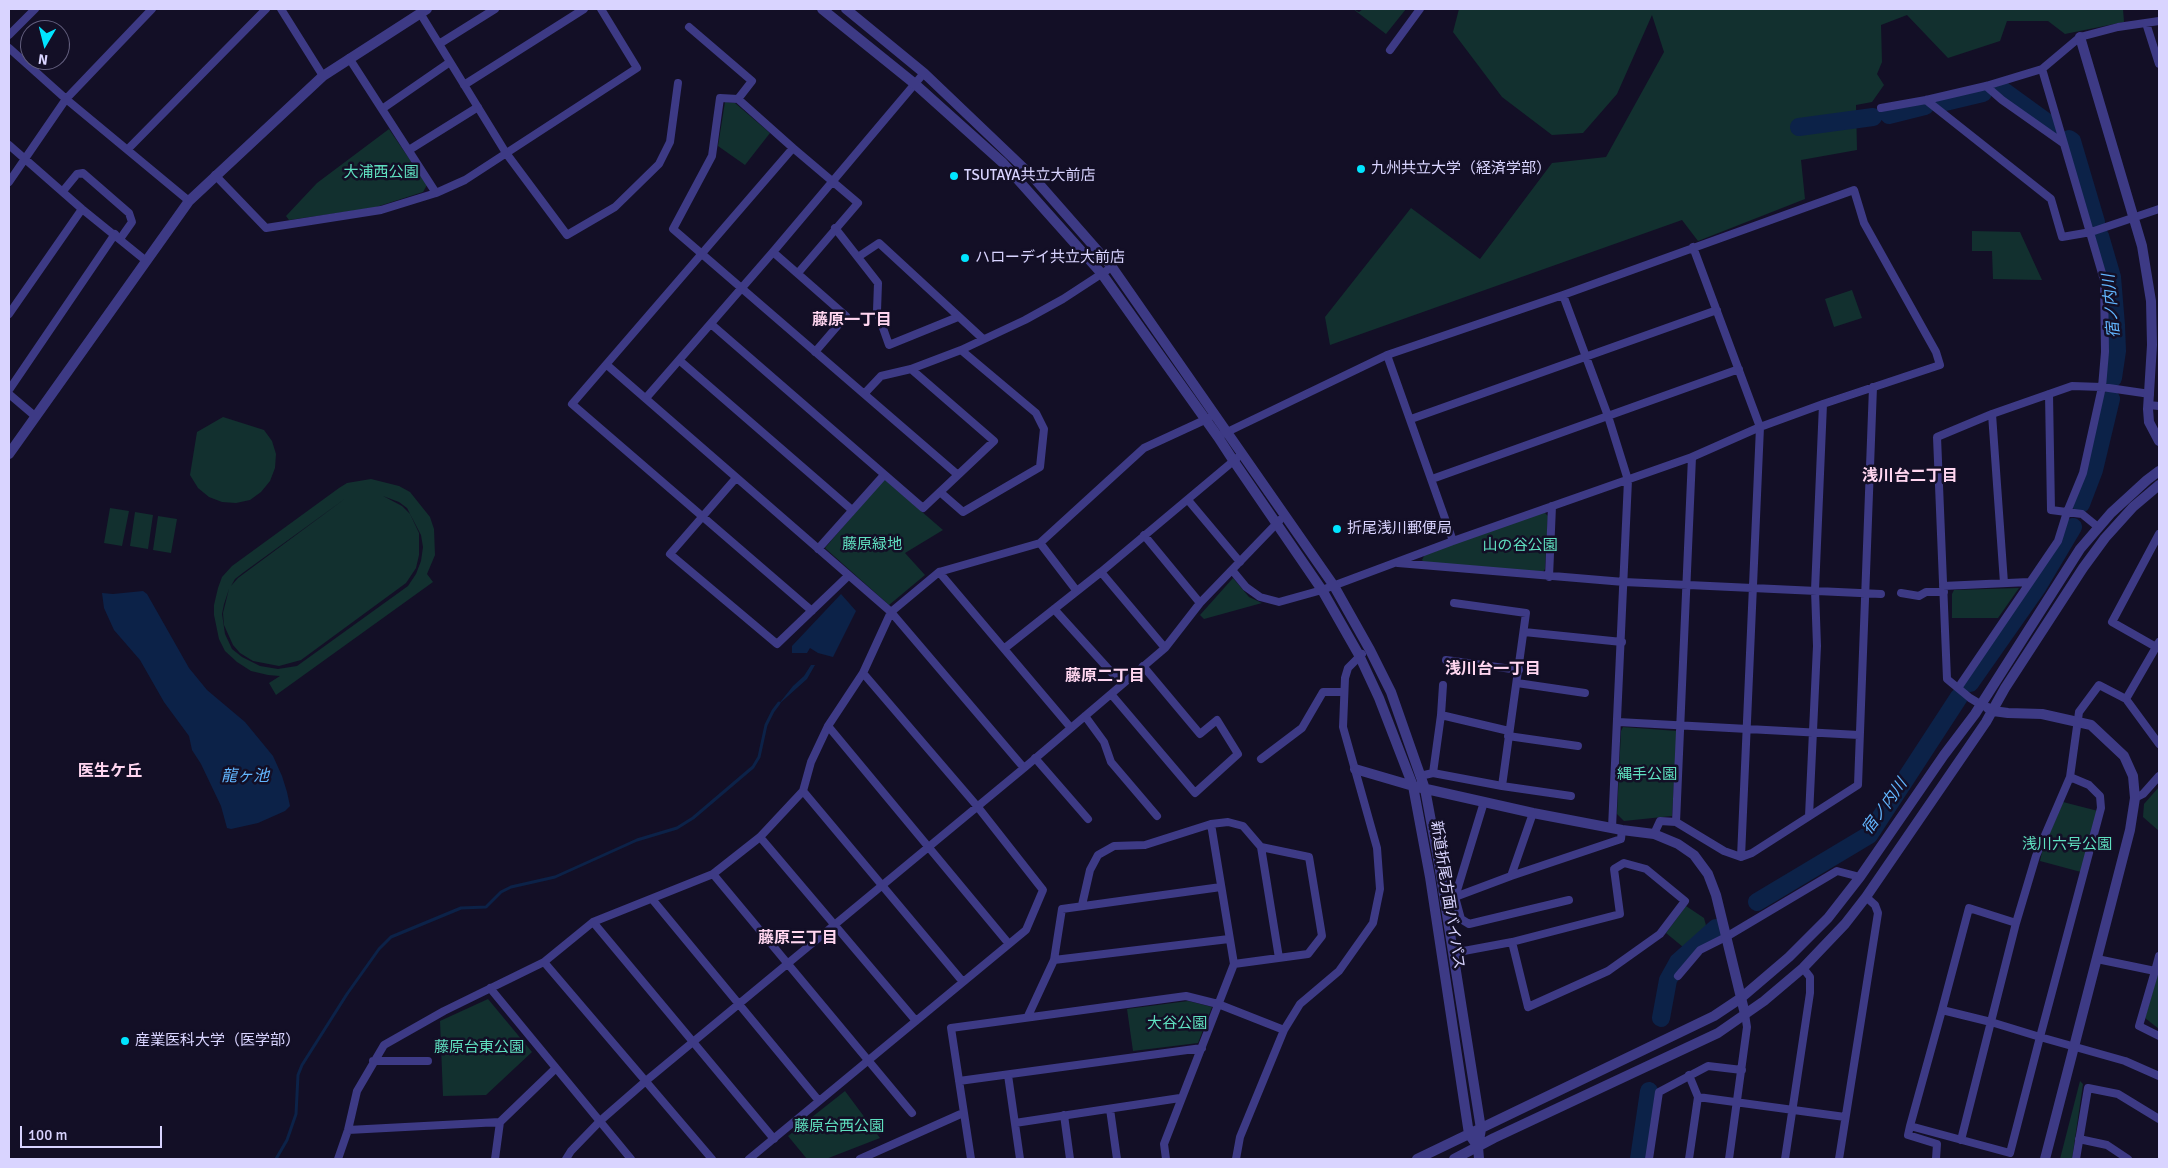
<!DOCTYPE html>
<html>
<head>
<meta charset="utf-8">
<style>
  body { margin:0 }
  #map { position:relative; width:2168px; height:1168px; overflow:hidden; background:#130f26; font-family:Signika,sans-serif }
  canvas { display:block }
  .frame { position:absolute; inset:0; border:10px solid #d9d4ff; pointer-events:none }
  .north { position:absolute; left:20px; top:20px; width:50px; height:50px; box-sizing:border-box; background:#130f26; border:1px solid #625e7d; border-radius:50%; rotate:188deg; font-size:14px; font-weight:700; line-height:20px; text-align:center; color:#d9d4ff }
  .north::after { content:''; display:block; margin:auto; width:18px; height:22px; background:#00e5ff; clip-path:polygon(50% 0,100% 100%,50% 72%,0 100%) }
  .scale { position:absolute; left:20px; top:1126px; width:142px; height:22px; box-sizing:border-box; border:2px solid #d9d4ff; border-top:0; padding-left:6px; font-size:15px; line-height:18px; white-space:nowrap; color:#d9d4ff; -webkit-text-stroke:4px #130f26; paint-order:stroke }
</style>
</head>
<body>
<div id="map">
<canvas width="2168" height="1168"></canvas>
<div class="frame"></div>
<div class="north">N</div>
<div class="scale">100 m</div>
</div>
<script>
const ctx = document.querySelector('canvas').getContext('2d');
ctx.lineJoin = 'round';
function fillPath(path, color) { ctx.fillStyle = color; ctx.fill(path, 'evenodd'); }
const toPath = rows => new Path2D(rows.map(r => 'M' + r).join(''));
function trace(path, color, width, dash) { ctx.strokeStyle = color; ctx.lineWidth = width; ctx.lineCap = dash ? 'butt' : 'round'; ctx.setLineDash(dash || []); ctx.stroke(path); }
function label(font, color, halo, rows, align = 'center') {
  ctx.font = font + ' Signika,"Noto Sans JP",sans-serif'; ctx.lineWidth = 5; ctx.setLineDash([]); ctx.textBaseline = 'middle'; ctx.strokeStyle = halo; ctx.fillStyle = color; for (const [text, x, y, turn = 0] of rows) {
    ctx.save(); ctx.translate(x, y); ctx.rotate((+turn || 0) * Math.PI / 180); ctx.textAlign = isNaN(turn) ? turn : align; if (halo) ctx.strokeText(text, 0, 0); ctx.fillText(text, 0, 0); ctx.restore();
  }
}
fillPath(toPath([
  [1353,9,1359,12,1363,9,1406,9,1386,34],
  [1459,9,2123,9,2124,22,2065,34,2048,21,2007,21,2000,41,1948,58,1907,15,1881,25,1882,62,1877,74,1884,85,1872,102,1856,105,1857,150,1801,160,1805,199,1698,241,1682,220,1330,345,1325,317,1411,208,1480,259,1552,163,1606,157,1664,52,1652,15,1617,94,1583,133,1552,135,1502,97,1453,32],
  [725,102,735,103,770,133,745,165,718,146],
  [389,129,427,185,423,192,373,208,289,220,286,216,317,183],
  [1972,231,2020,232,2042,280,1993,279,1992,251,1972,251],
  [1852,290,1862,318,1834,327,1825,299],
  [223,417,264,430,272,441,276,454,275,468,270,481,261,492,250,500,236,503,222,502,209,497,198,488,190,475,197,432],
  [371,479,399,486,410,492,430,517,434,529,435,555,427,574,433,582,276,695,269,683,280,676,268,675,251,671,237,662,225,651,219,639,214,615,214,605,218,588,222,577,232,566,339,488,347,483],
  [383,496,399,502,407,508,421,535,423,547,421,561,416,574,408,586,297,666,278,669,260,666,242,657,232,649,225,634,222,614,224,604,229,589,223,613,224,625,233,645,240,653,253,661,279,666,301,660,406,583,416,568,419,555,419,533,410,514,402,506],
  [346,498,238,578,231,586,235,579,244,572],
  [884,479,943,530,905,553,925,575,889,605,825,548],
  [110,508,129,511,122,546,104,543],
  [135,512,153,515,148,549,130,546],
  [1544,512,1548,516,1545,569,1542,573,1424,562,1422,560,1425,554],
  [158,516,177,519,171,553,153,550],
  [1233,578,1249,597,1262,603,1204,619,1200,615],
  [2019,588,1998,618,1952,618,1952,594,1954,590],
  [1623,727,1677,731,1672,816,1624,821,1617,814,1621,731],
  [2159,787,2159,831,2143,817,2144,804],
  [2063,802,2098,811,2081,872,2040,861,2043,848],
  [1686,906,1704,918,1707,929,1683,947,1666,933],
  [2159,970,2159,1029,2145,1018],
  [488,999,532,1052,486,1095,443,1096,440,1021],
  [1188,1001,1212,1007,1198,1043,1133,1051,1127,1009],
  [2080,1081,2083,1084,2072,1159,2060,1159],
  [845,1091,880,1138,826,1159,807,1159,788,1136]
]), '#12302f');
fillPath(toPath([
  [143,591,147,594,189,668,207,690,245,722,273,756,282,776,287,792,290,806,285,811,258,823,231,829,227,828,221,806,201,764,192,750,189,736,164,702,140,660,114,630,104,608,102,593,113,594],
  [841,594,856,611,833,657,818,653,810,648,807,653,792,653,792,646],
  [811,665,815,665,807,679,778,705,793,686,804,676]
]), '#0c2248');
trace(toPath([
  [276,1159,287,1140,296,1114,298,1075,302,1065,347,994,379,949,391,937,461,908,486,907,501,892,511,887,555,877,637,840,677,828,693,818,753,767,759,757,766,725,773,711,779,703]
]), '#0c2248', 3);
trace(toPath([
  [2001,89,2052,126],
  [1941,103,1983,93],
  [1889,115,1925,106],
  [1799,127,1873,117],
  [2069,139,2072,141,2096,222],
  [2100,236,2112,277,2116,325,2117,351,2113,378],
  [2081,504,2094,470,2111,399],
  [1970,683,2038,586,2073,527],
  [1757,902,1869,835,1959,697],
  [1661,1018,1668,980,1678,962,1716,928],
  [1639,1159,1649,1091]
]), '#0c2248', 18);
trace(toPath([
  [281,9,323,76],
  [420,13,506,153,567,235,615,207,659,164,670,142,678,83],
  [2146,23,2159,64],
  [689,27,752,81,738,99],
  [9,35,35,9],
  [439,44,495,9],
  [9,48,66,99,189,201],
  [1390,50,1420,9],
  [349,58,436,193],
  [464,85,584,9],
  [1986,86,2002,100,2063,143],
  [1926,100,2051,199,2062,237,2091,232,2159,209],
  [1881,108,1926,100,1986,86,2042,69,2080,37,2118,27,2159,21],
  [382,109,450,62],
  [9,145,82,209,145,260],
  [793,148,738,99,720,98,712,156,673,229,958,475],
  [128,149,266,9],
  [409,150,478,107],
  [215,175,266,228,381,210,436,193,465,180,637,68,601,9],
  [9,182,66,99,152,9],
  [63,191,77,174,83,173,129,213,132,222,120,239],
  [835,228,878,283,877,311,889,345,958,317],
  [1693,247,1760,427,1741,857],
  [773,252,846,316,815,352],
  [858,257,879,243,982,338],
  [798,273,858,203,793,148,572,404,812,611],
  [1563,295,1608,416,1628,480,1612,828],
  [9,314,82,209],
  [711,324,923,508,994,441,911,369],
  [961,350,1025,320,1063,299,1112,267],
  [1387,355,1453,541],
  [679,360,852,510],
  [607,365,891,612,1024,768],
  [9,390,115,234],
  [865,393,881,376,911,369,961,350,1036,413,1044,429,1040,467,963,512,940,492],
  [9,394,36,417],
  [2049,394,2051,510,2082,514,2098,527],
  [646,398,773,252,924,73],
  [2148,405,2159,406],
  [1992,414,2004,583],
  [1411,419,1717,310],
  [1223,434,1387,355,1563,295,1854,190,1864,223,1936,352,1940,365,1823,404,1760,427,1692,457,1453,541,1322,590,1279,602,1260,597,1246,587,1232,570],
  [736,478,670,554,777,644,848,576],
  [1432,479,1739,369],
  [1188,500,1240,562],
  [1144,535,1200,603],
  [1040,543,1076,590],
  [818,549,884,475],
  [1398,563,1624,582,1881,594],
  [939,572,1071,728],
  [1101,572,1165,648],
  [1549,577,1552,506],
  [1943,586,2029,582],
  [1901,593,1919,596,1926,592,1944,592],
  [1054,609,1122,684],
  [1524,632,1622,642],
  [2156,647,2112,622,2159,534],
  [1005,648,1101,572,1237,458],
  [1446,660,1519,670],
  [1517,683,1585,693],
  [1958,688,2058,541,2067,512,2083,473,2102,387,2105,352,2104,280,2042,69],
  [1111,694,1195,793,1238,754,1217,720,1200,734,1143,666],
  [2126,699,2159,642],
  [1980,704,1970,698,1947,679,1937,437,1992,414,2072,386,2102,387,2150,394],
  [1441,715,1509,731],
  [1085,716,1104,742,1111,762,1157,816],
  [1618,722,1859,735],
  [828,726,1009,944],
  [1508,736,1578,746],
  [1035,758,1088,819],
  [1261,759,1302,728,1323,692,1344,692],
  [1433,773,1441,715,1443,685],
  [1420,776,1433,773,1502,786,1526,613,1454,603],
  [2070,777,2089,785,2100,796,2101,808,2040,1037,2010,1153,1910,1126,1942,1010,1991,1022,2040,1037,2125,1061,2159,1076],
  [1502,786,1571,796],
  [803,791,963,982],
  [2135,798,2143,794,2159,776],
  [1484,802,1455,897,1511,876,1621,839,1622,830],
  [1809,816,1817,646,1815,590,1823,404],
  [1676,822,1692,457],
  [1654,834,1660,821,1676,822,1724,851,1741,857,1752,853,1858,785,1873,387],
  [760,837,916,1021],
  [1261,847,1279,958],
  [713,874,912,1113],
  [1511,876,1533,813],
  [1455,897,1461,919,1469,924,1569,900],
  [652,899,819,1101],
  [1082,905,1090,870,1098,855,1114,846,1145,845,1211,824,1228,822,1243,826,1261,847,1309,857,1322,936,1308,954,1234,964],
  [593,922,774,1139],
  [1453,953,1512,942,1620,914,1614,869,1624,863,1646,869,1685,901,1660,934,1608,971,1528,1007,1512,942],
  [2097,959,2155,971,2159,956],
  [1054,960,1229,939],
  [544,962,712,1159],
  [2155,971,2139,1026,2159,1036],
  [1678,976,1700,950,1726,937,1837,871,1860,877],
  [490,988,631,1159],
  [1942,1010,1969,908,2016,923],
  [1028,1016,1054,960,1062,909,1221,887],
  [373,1061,428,1061],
  [1008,1075,1020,1159],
  [1689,1075,1698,1097,1689,1159],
  [959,1081,1202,1048],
  [1698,1097,1845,1117],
  [1110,1109,1117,1159],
  [1064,1115,1070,1159],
  [1015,1123,1180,1098],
  [1910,1126,1908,1135,1937,1144,1936,1159],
  [348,1130,500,1122],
  [2079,1139,2107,1145,2128,1159],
  [1961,1140,2016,923,2036,856,2070,777,2079,712,2099,685,2126,699,2159,744],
  [338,1159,348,1130,357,1091,384,1045,444,1011,544,962,593,922,713,874,760,837,803,791,811,762,828,726,863,673,891,612,939,572,1040,543,1144,448,1209,418],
  [495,1159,500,1122,555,1069],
  [566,1159,571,1151,600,1121,647,1080,1024,768,1165,648,1200,603,1280,520],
  [749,1159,1026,930,1043,890,977,806,863,673],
  [860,1159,963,1113],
  [971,1159,951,1028,1186,996,1218,1004,1284,1030],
  [1166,1159,1164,1144,1234,964,1211,824],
  [1236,1159,1240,1137,1284,1030,1300,1004,1339,971,1373,923,1380,889,1377,848,1343,727,1345,678,1348,668,1362,654],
  [1649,1159,1659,1092,1708,1066,1742,1070],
  [1729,1159,1747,1027,1745,1014],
  [1785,1159,1810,993,1810,977,1803,968],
  [1839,1159,1878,913,1875,905,1866,897],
  [2076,1159,2088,1088,2118,1094,2159,1119]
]), '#3d3a85', 8);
trace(toPath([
  [822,9,915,84,1003,163,1102,274,1218,437,1233,460,1322,590,1359,655,1379,698,1413,786,1430,877,1469,1134,1478,1147],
  [846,9,924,73,1033,177,1112,267,1334,586,1370,650,1391,692,1425,789,1439,864,1481,1129,1478,1147,1479,1159],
  [2080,37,2142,246,2151,301,2152,345,2148,409,2149,422,2159,441],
  [9,454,189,201,323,76,427,9],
  [1988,708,1993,711,2008,713,2042,714,2091,725,2124,756,2133,776,2135,798,2130,830,2045,1159],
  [1355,769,1413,786,1533,813,1622,830,1654,834,1678,844,1694,855,1708,874,1716,895,1745,1014],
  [1417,1159,1714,1016,1741,998,1789,957,1828,918,1860,877,1944,755,1975,714,2080,549,2111,513,2147,480,2159,471],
  [1454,1159,1494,1138,1718,1033,1764,1001,1803,968,1845,924,1866,897,1986,722,2005,688,2083,568,2105,538,2133,507,2159,485]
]), '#3d3a85', 10);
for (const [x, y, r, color] of [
  [1361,169,5,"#00e5ff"],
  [954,176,5,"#00e5ff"],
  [965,258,5,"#00e5ff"],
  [1337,529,5,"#00e5ff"],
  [125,1041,5,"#00e5ff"]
]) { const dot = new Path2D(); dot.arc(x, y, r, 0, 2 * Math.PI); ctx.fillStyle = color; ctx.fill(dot); trace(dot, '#130f26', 2); }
label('15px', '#d9d4ff', '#130f26', [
  ["九州共立大学（経済学部）",1371,169],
  ["TSUTAYA共立大前店",964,176],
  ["ハローデイ共立大前店",975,258],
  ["折尾浅川郵便局",1347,529],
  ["産業医科大学（医学部）",135,1041]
], 'left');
label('15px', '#5fe0c0', '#130f26', [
  ["大浦西公園",381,173],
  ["藤原緑地",872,545],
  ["山の谷公園",1520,546],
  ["縄手公園",1647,775],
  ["浅川六号公園",2067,845],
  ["大谷公園",1177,1024],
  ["藤原台東公園",479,1048],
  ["藤原台西公園",839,1127]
]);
label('15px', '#d9d4ff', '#130f26', [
  ["新道折尾方面バイパス",1447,895,81]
]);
label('italic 16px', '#62b6ff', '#130f26', [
  ["宿ノ内川",2112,306,-95],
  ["龍ヶ池",245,777],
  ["宿ノ内川",1885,807,-54]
]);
label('bold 16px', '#ffd6f0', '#130f26', [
  ["藤原一丁目",852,321],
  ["浅川台二丁目",1910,477],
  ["浅川台一丁目",1493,670],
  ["藤原二丁目",1105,677],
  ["医生ケ丘",110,772],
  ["藤原三丁目",798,939]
]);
</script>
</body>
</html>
